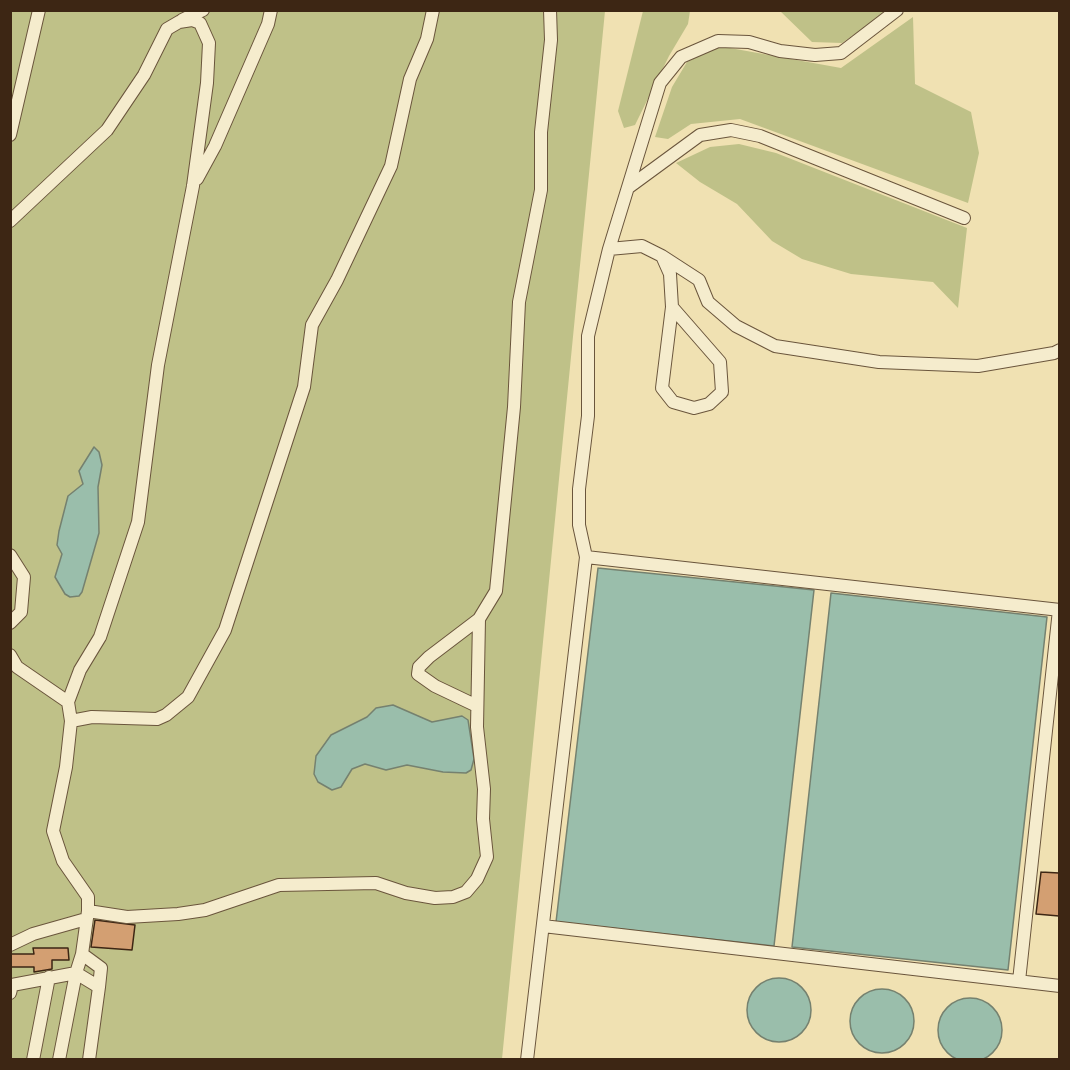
<!DOCTYPE html>
<html>
<head>
<meta charset="utf-8">
<style>
  body { margin:0 }
  #map { position:relative; width:1070px; height:1070px; overflow:hidden; background:#f0e1b2; font-family:"IM FELL Double Pica",serif }
  canvas { display:block }
  .frame { position:absolute; inset:0; border:12px solid #3d2614; pointer-events:none }
</style>
</head>
<body>
<div id="map">
<canvas width="1070" height="1070"></canvas>
<div class="frame"></div>
</div>
<script>
const ctx = document.querySelector('canvas').getContext('2d');
ctx.lineJoin = 'round';
function fillPath(path, color) { ctx.fillStyle = color; ctx.fill(path, 'evenodd'); }
const toPath = rows => new Path2D(rows.map(r => 'M' + r).join(''));
function trace(path, color, width, dash) { ctx.strokeStyle = color; ctx.lineWidth = width; ctx.lineCap = dash ? 'butt' : 'round'; ctx.setLineDash(dash || []); ctx.stroke(path); }
fillPath(toPath([
  [10,11,605,11,502,1059,11,1059],
  [643,11,690,11,688,24,669,56,635,125,624,128,618,111],
  [780,11,888,11,842,43,812,42],
  [913,17,915,84,971,112,979,153,968,203,740,119,691,124,668,139,655,137,672,87,687,62,719,46,841,68],
  [739,144,776,153,967,228,958,308,933,282,851,274,802,259,772,241,737,204,700,182,676,163,710,147]
]), '#bfc188');
const water = toPath([
  [94,447,99,452,102,465,98,487,99,533,82,592,79,596,70,597,65,594,55,577,62,554,57,545,59,531,68,496,83,484,79,471,94,447],
  [598,568,814,590,774,946,556,922,598,568],
  [831,593,1047,617,1008,970,792,947,831,593],
  [393,705,432,722,462,716,468,720,474,759,471,770,466,773,443,772,407,765,386,770,365,764,352,769,341,787,332,790,318,782,314,774,316,756,331,735,367,717,376,708,393,705],
  '747 1010a32 32 0 1 1 64 0a32 32 0 1 1-64 0Z',
  '850 1021a32 32 0 1 1 64 0a32 32 0 1 1-64 0Z',
  '938 1030a32 32 0 1 1 64 0a32 32 0 1 1-64 0Z'
]);
fillPath(water, '#9abeab');
trace(water, '#75816f', 1.5);
const building = toPath([
  [1041,872,1059,873,1059,916,1036,914,1041,872],
  [95,920,135,925,132,950,91,947,95,920],
  [33,948,68,948,69,960,52,960,52,969,34,972,34,967,10,967,10,954,34,954,33,948]
]);
fillPath(building, '#d39f72');
trace(building, '#3d2614', 1.5);
const minor = toPath([
  [182,20,203,10],
  [10,135,39,10],
  [197,179,215,146,268,24,271,10],
  [629,187,700,135,731,130,760,136,964,218],
  [10,221,107,130,144,75,167,29,179,22,192,20,200,23,209,43,207,83,193,186,158,365,138,522,100,637,80,670,68,702],
  [609,249,642,246,662,256,670,274,672,307,662,388,673,402,694,408,709,404,722,392,720,362,672,307],
  [662,256,699,280,708,302,736,326,775,346,879,362,978,366,1054,353,1060,350],
  [10,555,24,577,21,612,10,623],
  [586,557,579,525,579,489,588,416,588,336,609,249,660,83,681,57,718,41,749,42,780,51,815,55,841,53,897,10],
  [10,655,17,667,68,702,71,721,66,767,53,831,63,861,88,897,88,911],
  [477,706,435,686,418,674,419,667,429,657,479,619,496,591,514,407,519,302,541,190,541,132,551,40,550,10],
  [71,721,92,717,157,719,166,715,188,697,225,630,304,387,312,325,337,280,391,166,410,79,427,39,433,10],
  [543,926,1060,986],
  [10,945,33,934,86,919],
  [82,954,88,911,127,917,178,914,205,910,279,885,376,883,406,893,435,898,453,897,466,892,477,879,487,857,483,819,484,789,477,727,479,619],
  [1019,981,1059,610],
  [10,993,12,985,76,973,82,954,101,968,99,987],
  [33,1060,49,977],
  [59,1060,76,973,99,987,89,1060],
  [527,1060,586,557,1060,610]
]);
trace(minor, '#6a553c', 14);
trace(minor, '#f5eccd', 12);
</script>
</body>
</html>
